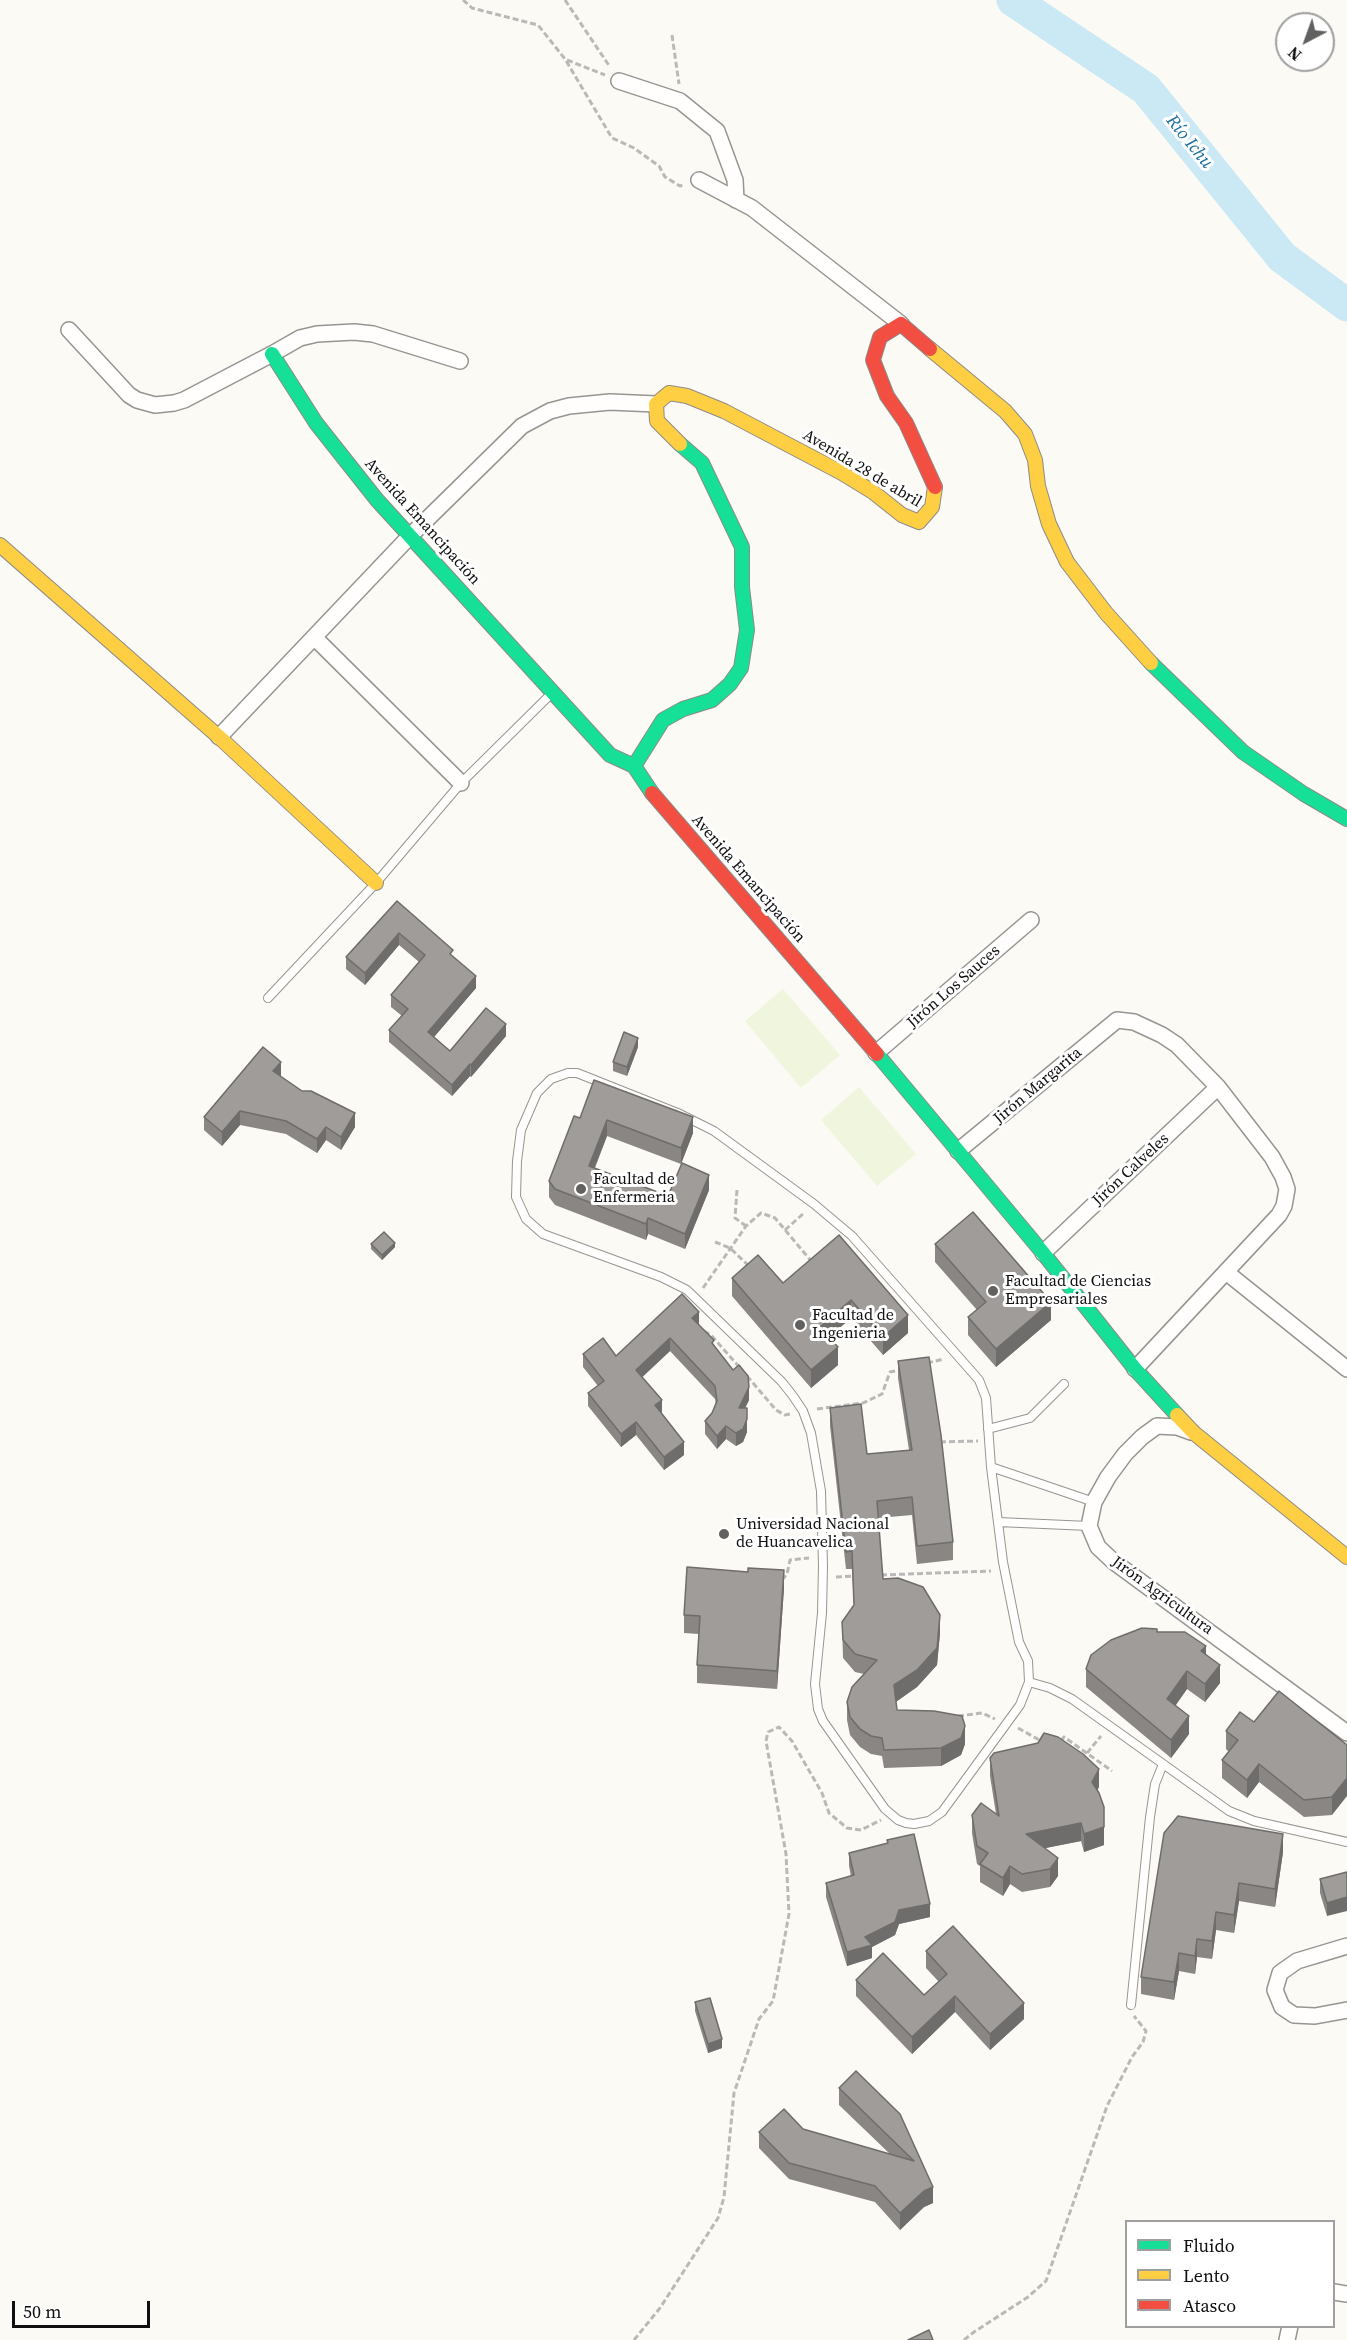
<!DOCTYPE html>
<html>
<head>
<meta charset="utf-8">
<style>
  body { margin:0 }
  #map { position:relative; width:1347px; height:2340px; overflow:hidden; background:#fcfaf4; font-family:"Source Serif 4",serif }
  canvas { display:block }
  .legend { position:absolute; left:1125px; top:2220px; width:210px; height:108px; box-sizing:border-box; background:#fff; border:2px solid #9f9f9f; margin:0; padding:8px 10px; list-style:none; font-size:18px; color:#0f0f0f }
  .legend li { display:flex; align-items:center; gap:12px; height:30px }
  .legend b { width:30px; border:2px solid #9f9f9f }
  .north { position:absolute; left:1275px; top:12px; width:60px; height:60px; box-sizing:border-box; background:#fff; border:2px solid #9f9f9f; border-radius:50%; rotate:221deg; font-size:16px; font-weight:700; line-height:24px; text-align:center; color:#0f0f0f }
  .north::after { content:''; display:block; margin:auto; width:21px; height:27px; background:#62615f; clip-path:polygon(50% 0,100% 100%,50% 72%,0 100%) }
  .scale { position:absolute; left:12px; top:2301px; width:138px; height:27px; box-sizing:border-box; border:3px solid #0f0f0f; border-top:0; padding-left:8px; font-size:18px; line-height:21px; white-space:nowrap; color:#0f0f0f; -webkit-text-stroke:4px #fff; paint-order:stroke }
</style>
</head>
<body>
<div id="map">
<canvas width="1347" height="2340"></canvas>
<ul class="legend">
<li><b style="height:8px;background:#16e098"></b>Fluido</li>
<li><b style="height:8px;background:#ffcf43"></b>Lento</li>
<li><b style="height:8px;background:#f24e42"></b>Atasco</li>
</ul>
<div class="north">N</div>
<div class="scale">50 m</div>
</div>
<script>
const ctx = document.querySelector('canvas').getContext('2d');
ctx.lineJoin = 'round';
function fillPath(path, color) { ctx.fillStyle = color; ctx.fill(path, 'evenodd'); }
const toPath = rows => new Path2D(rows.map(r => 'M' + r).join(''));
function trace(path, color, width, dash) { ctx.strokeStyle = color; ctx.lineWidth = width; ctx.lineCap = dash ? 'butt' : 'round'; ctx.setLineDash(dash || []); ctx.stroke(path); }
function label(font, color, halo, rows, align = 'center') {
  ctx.font = font + ' "Source Serif 4",serif'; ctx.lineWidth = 6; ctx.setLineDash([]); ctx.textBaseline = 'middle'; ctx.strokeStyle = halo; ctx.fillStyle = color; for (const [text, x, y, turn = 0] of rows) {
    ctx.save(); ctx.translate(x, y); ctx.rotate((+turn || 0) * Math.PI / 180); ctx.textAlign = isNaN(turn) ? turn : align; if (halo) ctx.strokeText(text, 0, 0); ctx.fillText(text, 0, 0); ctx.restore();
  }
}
fillPath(toPath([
  [783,989,840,1055,801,1088,745,1021],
  [859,1087,916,1154,877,1186,821,1120]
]), '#f0f5de');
trace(toPath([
  [1013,0,1146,89,1282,257,1347,305]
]), '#cae9f5', 33);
const lane = toPath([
  [268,998,376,883,461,783,551,694],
  [568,1073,577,1073,680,1114,714,1131,814,1204,852,1236,979,1380,986,1398,991,1467,1003,1562,1019,1642,1028,1661,1029,1682,1020,1705,942,1812,929,1821,914,1824,906,1823,898,1820,885,1809,823,1721,818,1709,815,1684,822,1613,823,1566,821,1491,811,1433,803,1411,793,1396,782,1382,687,1290,661,1277,543,1234,526,1219,516,1197,517,1161,521,1130,537,1093,551,1079,568,1073],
  [988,1429,1030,1418,1064,1384],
  [991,1467,1094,1502],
  [998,1522,1089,1526],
  [1029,1682,1050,1688,1072,1699,1229,1811,1254,1821,1347,1842],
  [1131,2005,1150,1817,1155,1784,1163,1764]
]);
const street = toPath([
  [619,81,680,101,717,131,735,180,736,200],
  [699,180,752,208,901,324],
  [69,330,129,395,137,400,155,405,174,403,184,400,272,354,300,338,317,334,354,332,373,334,460,361],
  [314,637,461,783],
  [219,737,411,535,522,426,550,411,569,406,610,402,656,404],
  [876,1053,1031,920],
  [958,1151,1117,1020,1134,1022,1162,1035,1177,1045,1218,1087,1272,1157,1283,1177,1287,1189,1284,1206,1279,1215,1135,1369],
  [1043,1253,1218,1087],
  [1226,1272,1347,1369],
  [1191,1432,1177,1427,1157,1426,1142,1437,1125,1454,1108,1477,1094,1502,1089,1526,1098,1547,1114,1562,1347,1733],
  [1347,1946,1297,1961,1280,1973,1275,1990,1282,2007,1294,2015,1315,2016,1347,2010],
  [1334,2292,1347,2294],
  [1287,2340,1290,2326]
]);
const fast = toPath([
  [272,354,316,423,377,500,610,755,634,766,652,793],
  [1151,663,1243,752,1304,794,1347,819],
  [634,766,663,720,683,709,712,700,730,684,741,668,747,630,742,587,742,547,702,463,680,444],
  [877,1054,1043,1253,1135,1369,1177,1415]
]);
const slow = toPath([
  [930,349,1005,411,1025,434,1035,460,1038,486,1049,524,1067,562,1106,613,1151,663],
  [680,444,657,421,656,404,669,393,687,396,724,411,842,473,873,492,902,515,919,522,932,507,935,487],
  [0,545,219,737,376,883],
  [1177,1415,1194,1433,1347,1557]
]);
const jam = toPath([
  [930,349,901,324,880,337,873,360,887,396,906,423,935,487],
  [652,793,877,1054]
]);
trace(lane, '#969592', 10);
trace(street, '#969592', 18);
trace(fast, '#8c8b89', 16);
trace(slow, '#8c8b89', 16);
trace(jam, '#8c8b89', 16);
trace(toPath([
  [463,0,472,8,538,25,565,59,612,138,634,148,659,166,665,177,680,186,685,184],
  [565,0,610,67],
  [672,35,679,84],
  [567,60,605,75],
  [737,1190,735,1218,746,1226],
  [785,1230,804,1213],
  [715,1242,730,1248,750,1267],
  [703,1288,746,1226,761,1213,775,1218,812,1262],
  [704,1331,711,1335,741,1369],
  [927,1363,944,1359],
  [747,1376,776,1410,785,1415,790,1414],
  [817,1409,863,1403,882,1394,890,1372,901,1370],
  [940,1442,978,1441],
  [881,1575,991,1571],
  [836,1577,856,1576],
  [782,1580,787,1574,790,1560,809,1558],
  [958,1716,982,1713,995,1719],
  [1018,1728,1041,1741],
  [1061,1741,1064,1737,1112,1771],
  [1087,1753,1101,1736],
  [634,2340,660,2308,718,2218,724,2197,734,2093,759,2019,773,2001,789,1914,786,1854,766,1741,768,1732,779,1727,792,1741,822,1793,829,1813,847,1828,861,1830,881,1820],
  [964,2340,974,2332,1028,2297,1046,2281,1107,2106,1132,2057,1143,2042,1146,2031,1134,2016]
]), '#b9b9b8', 3, [6, 3]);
trace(lane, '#fffefd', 8);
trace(street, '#fffefd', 15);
trace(fast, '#16e098', 14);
trace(slow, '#ffcf43', 14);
trace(jam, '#f24e42', 14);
fillPath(toPath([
  [397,901,453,957,476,988,434,1037,450,1051,506,1036,471,1077,470,1076,452,1096,389,1042,389,1030,402,1016,391,1007,391,995,419,962,399,945,365,985,346,969,346,957],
  [638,1047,627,1076,613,1071,613,1062],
  [280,1076,355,1127,341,1150,326,1140,317,1153,286,1134,240,1125,222,1146,204,1130,204,1117,281,1076],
  [594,1080,693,1133,681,1164,607,1136,595,1168,668,1196,709,1190,685,1249,648,1234,646,1240,555,1205,549,1197,549,1181,580,1118],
  [839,1235,908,1333,883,1355,851,1318,829,1337,838,1365,811,1388,732,1296,732,1278,783,1283],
  [371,1244,395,1247,382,1260,371,1249],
  [935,1244,1051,1320,996,1367,968,1335,968,1317,977,1310,935,1262],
  [699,1324,714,1345,749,1400,745,1408,747,1432,743,1442,736,1446,726,1439,717,1449,705,1434,705,1421,712,1413,716,1405,715,1399,670,1351,642,1377,684,1455,664,1470,636,1435,621,1447,588,1406,588,1393,598,1386,583,1367,583,1354,616,1356],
  [898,1361,953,1542,953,1560,917,1564,912,1515,878,1518,883,1579,940,1633,937,1665,917,1687,896,1702,897,1710,965,1744,961,1755,941,1766,884,1768,882,1756,871,1754,860,1747,850,1735,847,1720,847,1702,864,1674,855,1672,843,1658,842,1622,854,1606,852,1569,846,1569,830,1426,830,1408,867,1454,909,1450,898,1378],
  [784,1588,777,1689,697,1683,697,1665,699,1634,684,1633,684,1615],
  [1157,1632,1206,1654,1220,1683,1205,1702,1187,1689,1176,1705,1189,1734,1171,1758,1086,1687,1086,1669],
  [1254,1722,1347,1745,1332,1815,1304,1817,1259,1782,1247,1798,1222,1778,1222,1760,1229,1752,1226,1749,1226,1731],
  [990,1758,1099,1787,1097,1790,1104,1807,1104,1845,1084,1852,1081,1841,1045,1848,1058,1876,1050,1887,1022,1892,1010,1884,1003,1896,980,1882,980,1866,977,1864,972,1833,972,1815,996,1814,990,1776],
  [1164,1833,1283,1852,1275,1907,1239,1901,1234,1933,1216,1930,1212,1959,1197,1957,1195,1974,1179,1971,1174,2000,1141,1994,1141,1977],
  [887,1840,930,1917,899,1924,895,1935,872,1947,872,1958,847,1966,826,1897,826,1883,851,1876,849,1866,849,1853,887,1843],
  [1347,1872,1327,1916,1320,1893,1320,1879],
  [926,1951,1024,2019,990,2050,955,2012,912,2054,856,1996,856,1980,924,1995,939,1982,926,1968],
  [695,2002,722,2048,708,2053,695,2011],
  [839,2088,900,2114,933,2203,924,2207,900,2230,875,2202,789,2179,759,2148,759,2132,803,2129,890,2154,839,2105]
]), '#898684');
fillPath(toPath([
  [399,933,399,945,365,985,365,973],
  [476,976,476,988,428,1044,428,1032],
  [506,1024,506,1036,471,1077,471,1065],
  [638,1038,638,1047,627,1076,627,1067],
  [281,1062,281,1076,273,1085,273,1071],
  [470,1064,470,1076,452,1096,452,1085],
  [240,1111,240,1125,222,1146,222,1132],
  [355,1113,355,1127,341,1150,341,1137],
  [693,1117,693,1133,681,1164,681,1148],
  [607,1120,607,1136,589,1181,589,1166],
  [326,1127,326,1140,317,1153,317,1139],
  [709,1175,709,1190,685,1249,685,1234],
  [648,1218,648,1234,646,1240,646,1224],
  [395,1243,395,1247,382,1260,382,1255],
  [851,1300,851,1318,820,1345,820,1327],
  [1051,1302,1051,1320,996,1367,996,1349],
  [699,1312,699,1325,692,1318],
  [908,1315,908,1333,883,1355,883,1337],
  [670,1338,670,1351,636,1383,636,1370],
  [838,1347,838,1365,811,1388,811,1370],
  [749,1387,749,1400,739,1421,739,1408],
  [662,1400,662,1413,655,1405],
  [747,1419,747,1432,743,1442,736,1446,736,1433],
  [636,1422,636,1435,621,1447,621,1434],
  [726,1426,726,1439,717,1449,717,1436],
  [684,1442,684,1455,664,1470,664,1457],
  [784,1570,784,1588,777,1689,777,1671],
  [940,1615,940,1633,937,1665,917,1687,894,1703,894,1685],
  [1206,1646,1206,1664,1201,1651],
  [1220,1665,1220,1683,1205,1702,1205,1684],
  [1187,1671,1187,1689,1167,1717,1167,1699],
  [1189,1716,1189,1734,1171,1758,1171,1740],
  [965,1726,965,1744,961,1755,941,1766,941,1748],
  [1259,1764,1259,1782,1247,1798,1247,1780],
  [1099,1769,1099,1787,1092,1800,1092,1782],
  [1347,1778,1347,1796,1332,1815,1332,1797],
  [1081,1823,1081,1841,1026,1852,1026,1834],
  [1104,1827,1104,1845,1084,1852,1084,1834],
  [1283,1834,1283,1852,1275,1907,1275,1889],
  [1058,1858,1058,1876,1050,1887,1050,1869],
  [1010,1866,1010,1884,1003,1896,1003,1878],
  [1239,1883,1239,1901,1234,1933,1234,1915],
  [1347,1897,1347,1911,1327,1916,1327,1903],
  [930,1904,930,1917,899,1924,895,1935,872,1947,872,1958,847,1966,847,1952,899,1910],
  [1216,1912,1216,1930,1212,1959,1212,1941],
  [1197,1939,1197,1957,1195,1974,1195,1956],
  [1179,1953,1179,1971,1174,2000,1174,1982],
  [955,1996,955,2012,912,2054,912,2037],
  [1024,2003,1024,2019,990,2050,990,2034],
  [722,2039,722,2048,708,2053,708,2044],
  [933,2187,933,2203,924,2207,900,2230,900,2213,924,2191]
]), '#6f6d6b');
const building = toPath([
  [397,901,453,950,450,954,476,976,428,1032,450,1051,486,1008,506,1024,471,1065,470,1064,452,1085,389,1030,408,1009,391,995,425,955,399,933,365,973,346,957,397,901],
  [624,1032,638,1038,627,1067,613,1062,624,1032],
  [263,1047,281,1062,273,1071,302,1091,311,1091,355,1113,341,1137,326,1127,317,1139,286,1121,240,1111,222,1132,204,1117,263,1047],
  [594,1080,693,1117,681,1148,607,1120,589,1166,668,1196,682,1163,709,1175,685,1234,648,1218,646,1224,555,1189,549,1181,574,1116,580,1118,594,1080],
  [973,1212,1051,1302,996,1349,968,1317,986,1302,935,1244,973,1212],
  [384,1232,395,1243,382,1255,371,1244,384,1232],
  [839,1235,908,1315,883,1337,851,1300,820,1327,838,1347,811,1370,732,1278,758,1255,783,1283,839,1235],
  [682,1294,699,1312,692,1318,714,1340,712,1343,733,1370,739,1365,748,1376,749,1387,739,1408,747,1408,747,1419,743,1429,736,1433,726,1426,717,1436,705,1421,712,1413,717,1401,715,1386,670,1338,636,1370,662,1400,655,1405,684,1442,664,1457,636,1422,621,1434,588,1393,604,1381,583,1354,603,1338,616,1356,682,1294],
  [929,1357,941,1435,953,1542,917,1546,912,1497,877,1501,883,1579,898,1578,923,1587,940,1615,937,1648,917,1670,894,1685,897,1710,934,1711,962,1716,965,1726,961,1738,941,1748,884,1750,882,1738,871,1736,860,1729,850,1717,847,1702,852,1687,877,1660,855,1654,843,1640,842,1622,854,1605,852,1551,846,1552,830,1408,861,1404,867,1454,912,1450,898,1361,929,1357],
  [687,1567,748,1572,748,1568,784,1570,777,1671,697,1665,700,1616,684,1615,687,1567],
  [1142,1628,1157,1629,1157,1632,1185,1632,1206,1646,1201,1651,1220,1665,1205,1684,1187,1671,1167,1699,1189,1716,1171,1740,1086,1669,1091,1655,1111,1640,1142,1628],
  [1279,1691,1347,1745,1347,1778,1332,1797,1304,1800,1259,1764,1247,1780,1222,1760,1238,1740,1226,1731,1240,1712,1254,1722,1279,1691],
  [1044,1733,1058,1737,1083,1754,1099,1769,1092,1782,1099,1793,1104,1807,1104,1827,1084,1834,1081,1823,1026,1834,1058,1858,1050,1869,1022,1874,1010,1866,1003,1878,980,1864,988,1853,977,1846,972,1815,981,1803,999,1816,990,1758,994,1753,1038,1743,1044,1733],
  [1178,1816,1283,1834,1275,1889,1239,1883,1234,1915,1216,1912,1212,1941,1197,1939,1195,1956,1179,1953,1174,1982,1141,1977,1164,1833,1178,1816],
  [914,1834,930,1904,899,1910,895,1922,865,1937,872,1945,847,1952,826,1883,854,1875,849,1853,888,1843,887,1840,914,1834],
  [1347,1872,1347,1897,1327,1903,1320,1879,1347,1872],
  [953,1926,1024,2003,990,2034,955,1996,912,2037,856,1980,883,1953,924,1995,947,1974,926,1951,953,1926],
  [710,1998,722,2039,708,2044,695,2002,710,1998],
  [856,2071,900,2114,933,2187,924,2191,900,2213,875,2186,789,2163,759,2132,784,2109,803,2129,914,2161,839,2088,856,2071],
  [929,2330,933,2340,908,2340,929,2330]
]);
fillPath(building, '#9f9c99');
trace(building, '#6f6d6b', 1.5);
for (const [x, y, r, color] of [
  [581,1189,6,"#62615f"],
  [993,1291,6,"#62615f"],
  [800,1325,6,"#62615f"],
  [724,1534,6,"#62615f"]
]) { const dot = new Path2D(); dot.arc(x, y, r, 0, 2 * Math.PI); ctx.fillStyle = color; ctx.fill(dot); trace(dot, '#fff', 2); }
label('16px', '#0f0f0f', '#fff', [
  ["Avenida 28 de abril",862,469,31],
  ["Avenida Emancipación",422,522,48],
  ["Avenida Emancipación",748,879,49],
  ["Jirón Los Sauces",954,987,-41],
  ["Jirón Margarita",1038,1086,-40],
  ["Jirón Calveles",1131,1170,-43],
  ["Jirón Agricultura",1162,1596,36]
]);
label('16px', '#0f0f0f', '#fff', [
  ["Facultad de",593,1180],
  ["Enfermeria",593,1198],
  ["Facultad de Ciencias",1005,1282],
  ["Empresariales",1005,1300],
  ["Facultad de",812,1316],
  ["Ingenieria",812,1334],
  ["Universidad Nacional",736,1525],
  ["de Huancavelica",736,1543]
], 'left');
label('italic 18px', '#186da0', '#fff', [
  ["Río Ichu",1189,142,51]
]);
</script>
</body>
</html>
